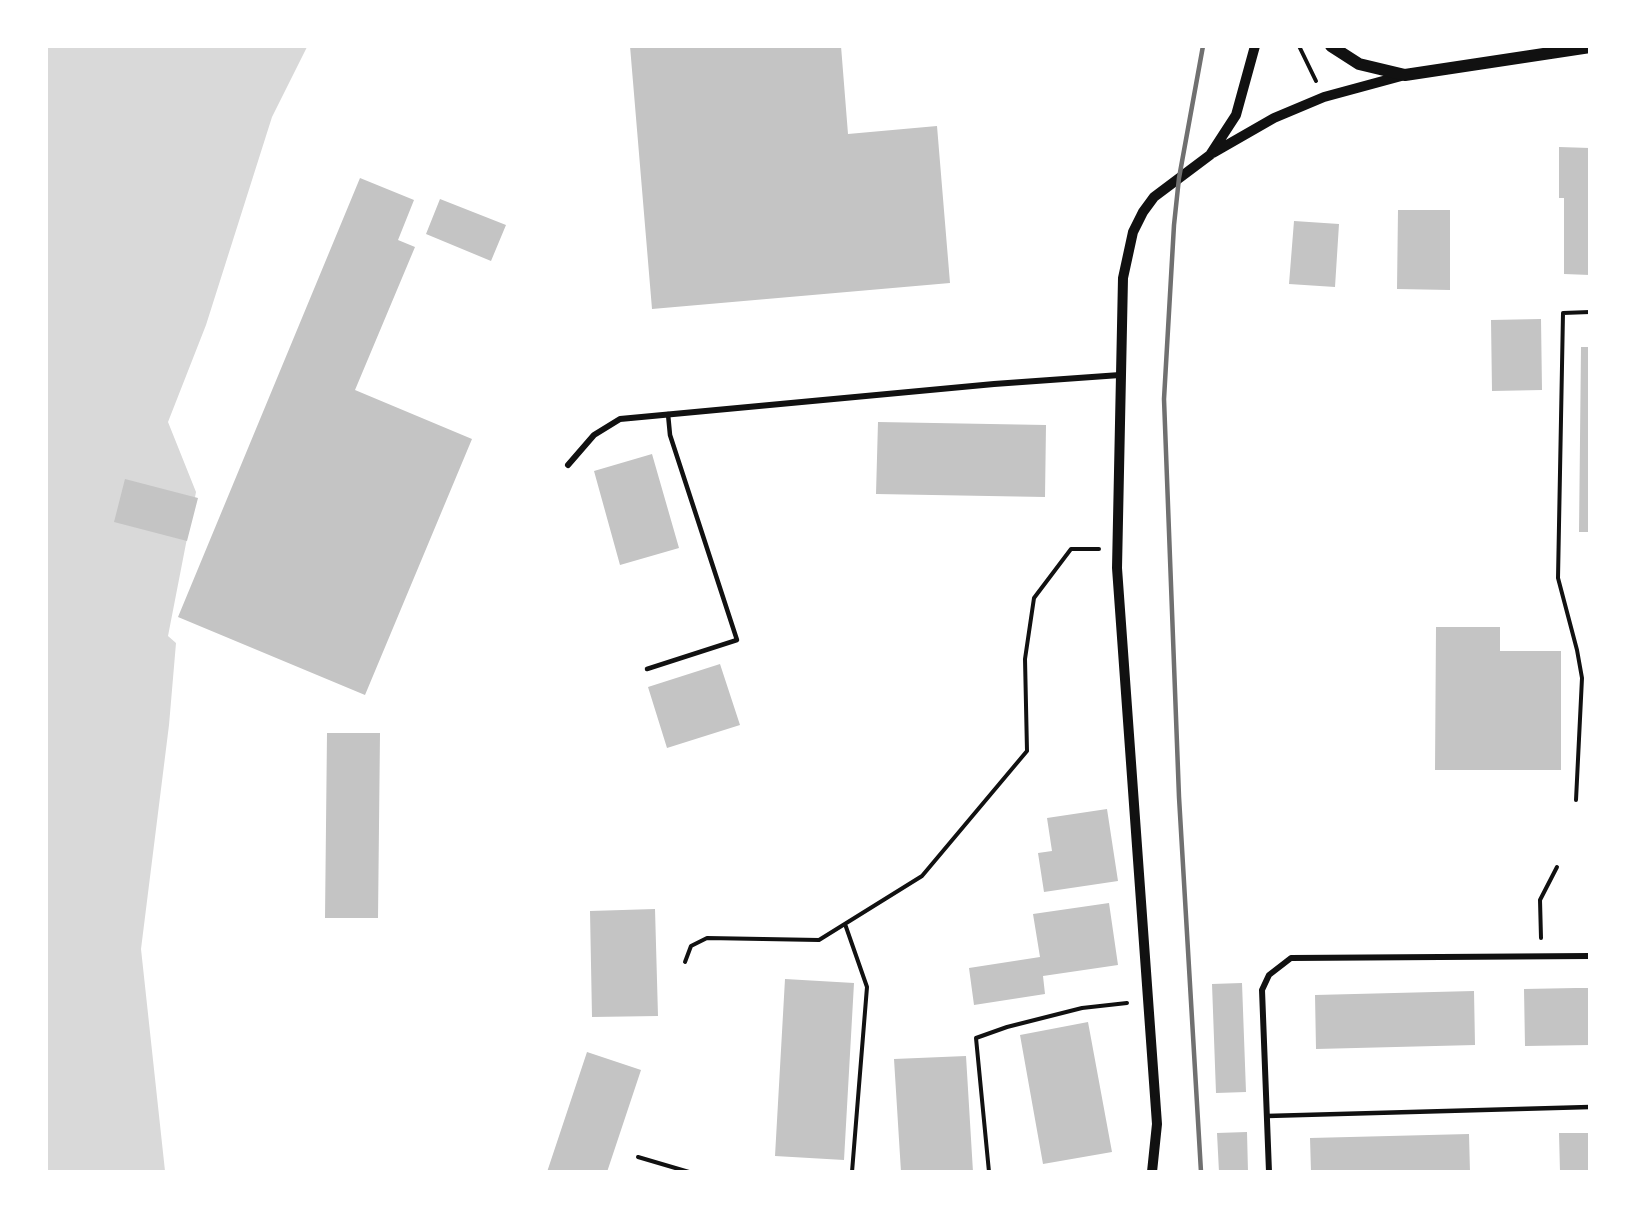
<!DOCTYPE html>
<html>
<head>
<meta charset="utf-8">
<style>
  body { margin:0 }
  #map { position:relative; width:1636px; height:1218px; overflow:hidden; background:#fff; font-family:Rubik,sans-serif }
  canvas { display:block }
  .frame { position:absolute; inset:0; border:48px solid #fff; pointer-events:none }
</style>
</head>
<body>
<div id="map">
<canvas width="1636" height="1218"></canvas>
<div class="frame"></div>
</div>
<script>
const ctx = document.querySelector('canvas').getContext('2d');
ctx.lineJoin = 'round';
function fillPath(path, color) { ctx.fillStyle = color; ctx.fill(path, 'evenodd'); }
const toPath = rows => new Path2D(rows.map(r => 'M' + r).join(''));
function trace(path, color, width, dash) { ctx.strokeStyle = color; ctx.lineWidth = width; ctx.lineCap = dash ? 'butt' : 'round'; ctx.setLineDash(dash || []); ctx.stroke(path); }
fillPath(toPath([
  [46,47,307,47,272,117,206,325,168,422,196,492,168,636,176,643,169,725,141,949,165,1171,47,1171]
]), '#d9d9d9');
fillPath(toPath([
  [630,46,841,46,848,134,937,126,950,283,652,309],
  [1559,147,1590,148,1590,275,1564,274,1564,198,1559,198],
  [360,178,414,200,398,240,415,247,355,390,472,439,365,695,178,617],
  [440,199,506,225,491,261,426,234],
  [1398,210,1450,210,1450,290,1397,289],
  [1294,221,1339,224,1335,287,1289,284],
  [1541,319,1542,390,1492,391,1491,320],
  [1581,347,1590,347,1590,532,1579,532],
  [878,422,1046,425,1045,497,876,494],
  [652,454,679,548,620,565,594,471],
  [125,479,198,498,187,541,114,522],
  [1436,627,1500,627,1500,651,1561,651,1561,770,1435,770],
  [720,664,740,725,667,748,648,687],
  [327,733,380,733,378,918,325,918],
  [1107,809,1118,881,1044,892,1038,853,1052,851,1047,818],
  [1109,903,1118,965,1043,976,1045,994,974,1005,969,968,1040,957,1033,914],
  [655,909,658,1016,592,1017,590,911],
  [785,979,854,983,844,1160,775,1156],
  [1242,983,1246,1092,1216,1093,1212,984],
  [1576,988,1590,988,1590,1045,1525,1046,1524,989],
  [1474,991,1475,1045,1316,1049,1315,995],
  [1088,1022,1112,1152,1043,1164,1020,1035],
  [587,1052,641,1070,607,1172,547,1172],
  [966,1056,973,1172,901,1172,894,1059],
  [1247,1132,1248,1172,1219,1172,1217,1133],
  [1559,1133,1590,1133,1590,1172,1560,1172],
  [1469,1134,1470,1172,1311,1172,1310,1138]
]), '#c4c4c4');
trace(toPath([
  [1299,46,1316,81],
  [1576,800,1582,678,1577,650,1558,578,1563,313,1590,312],
  [845,924,867,987,852,1172],
  [1541,938,1540,900,1557,867],
  [685,962,691,946,707,938,819,940,922,876,1027,751,1025,659,1034,598,1071,549,1099,549],
  [638,1157,689,1172],
  [989,1172,976,1038,1007,1027,1082,1008,1127,1003]
]), '#111', 4);
trace(toPath([
  [647,669,737,640,670,435,668,414],
  [1267,1116,1590,1107]
]), '#111', 4.5);
trace(toPath([
  [568,465,594,435,620,419,994,384,1120,375],
  [1269,1172,1262,990,1269,975,1291,958,1590,956]
]), '#111', 6);
trace(toPath([
  [1213,153,1274,118,1324,97,1405,75],
  [1152,1172,1157,1124,1117,568,1123,278,1133,232,1143,212,1154,197,1210,155,1236,115,1255,46]
]), '#111', 10);
trace(toPath([
  [1331,46,1359,64,1405,75,1590,47]
]), '#111', 12);
trace(toPath([
  [1201,1172,1179,797,1164,399,1174,225,1179,178,1203,46]
]), '#707070', 4.5);
</script>
</body>
</html>
